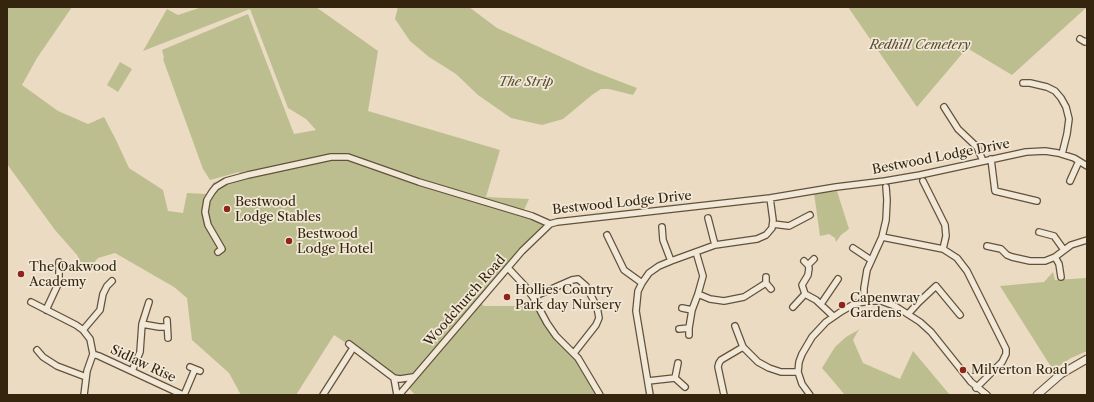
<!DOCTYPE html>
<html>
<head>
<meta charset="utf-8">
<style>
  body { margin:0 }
  #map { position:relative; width:1094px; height:402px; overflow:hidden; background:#eadbc2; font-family:"Libre Caslon Text",serif }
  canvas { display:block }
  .frame { position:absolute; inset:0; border:8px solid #36250e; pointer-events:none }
</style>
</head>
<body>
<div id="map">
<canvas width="1094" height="402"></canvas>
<div class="frame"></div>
</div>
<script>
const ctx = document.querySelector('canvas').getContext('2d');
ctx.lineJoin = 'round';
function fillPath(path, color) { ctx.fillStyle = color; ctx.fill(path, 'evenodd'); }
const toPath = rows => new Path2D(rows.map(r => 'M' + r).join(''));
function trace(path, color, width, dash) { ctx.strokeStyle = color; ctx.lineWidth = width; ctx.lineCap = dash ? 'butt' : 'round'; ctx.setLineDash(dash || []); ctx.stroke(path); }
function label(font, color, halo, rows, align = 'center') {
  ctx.font = font + ' "Libre Caslon Text",serif'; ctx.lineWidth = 3.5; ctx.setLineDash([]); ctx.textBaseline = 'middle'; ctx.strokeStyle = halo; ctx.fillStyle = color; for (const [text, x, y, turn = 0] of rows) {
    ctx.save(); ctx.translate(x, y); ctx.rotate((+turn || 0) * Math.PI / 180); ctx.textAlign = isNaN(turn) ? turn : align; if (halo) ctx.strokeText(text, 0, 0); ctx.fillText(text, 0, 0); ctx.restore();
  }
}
fillPath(toPath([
  [7,7,72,7,37,58,22,85,58,111,88,124,104,117,116,140,129,168,163,190,168,211,183,213,187,193,206,194,214,182,216,183,240,174,239,172,210,180,203,169,163,59,164,58,162,50,248,14,294,134,316,130,306,119,288,108,250,9,143,51,167,9,178,15,202,7,316,7,378,51,368,111,500,150,486,197,529,199,524,210,549,219,530,238,477,300,484,306,535,306,549,330,557,340,577,359,597,395,415,395,400,378,395,376,334,335,296,395,241,395,229,373,192,340,187,298,174,287,115,253,98,258,86,272,77,255,55,230,7,164],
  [398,7,469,7,497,28,590,70,637,88,633,95,609,89,601,89,592,95,563,119,542,125,511,118,478,95,456,74,429,57,410,41,395,19],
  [848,7,1087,7,1012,75,967,48,917,107],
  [120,62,132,69,118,92,107,85],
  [837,191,849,229,841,235,836,242,835,238,829,234,820,236,814,193],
  [1053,272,1055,280,1087,278,1087,351,1071,358,1053,370,1000,286,1044,282],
  [860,329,858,331,853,340,863,363,900,379,913,351,950,395,845,395,822,368,835,347,846,337]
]), '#bdbe8f');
const minor = toPath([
  [1080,39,1085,42,1087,41],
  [1023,83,1030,83,1047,87,1055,91,1061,98,1066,107,1069,119,1067,134,1062,154],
  [944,107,958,129,977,147,983,161],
  [991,159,995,191,1037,201],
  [923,181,945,225,946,236,943,249],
  [1070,181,1079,161],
  [708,218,715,245],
  [773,224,789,226,810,215],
  [662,227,663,240,671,261],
  [1039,232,1054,236,1064,250],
  [607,235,624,270,642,283],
  [882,237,943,249,957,258,967,271,1006,349,1006,354,1002,362,976,388],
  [987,246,1001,249,1007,255,1012,257,1030,261,1045,261,1055,257,1071,245,1087,240],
  [853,248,871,260],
  [218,252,222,249,208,225,205,212,207,200,212,192,216,187,226,181,248,175,331,157,348,157,419,182,532,216,550,224,557,222,770,198,836,187,885,181,920,175,1026,152,1045,151,1058,153,1074,158,1087,166],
  [1055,257,1059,264,1061,277],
  [804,261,808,265,809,268,808,275,802,285,805,294],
  [808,265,814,259],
  [508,268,524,285,533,297,547,323,556,336,578,358,600,395],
  [766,277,766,283,771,289],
  [698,294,710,299,724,301,744,297,766,283],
  [805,294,816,300,833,316],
  [533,297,572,280,578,279,586,286,597,307,599,318,596,325,574,353],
  [864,301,864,288,867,270,882,237,886,220,887,200,886,187],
  [31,302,76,325,83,330,90,339,93,354,87,371,84,395],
  [821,304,838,279],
  [793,307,805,294],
  [682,308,692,310],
  [46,310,59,282,59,262],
  [909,313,919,302,936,286,960,315],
  [167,320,168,338],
  [142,324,159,327,167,327],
  [735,326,743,347,758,362,769,368,781,372,798,372],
  [689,328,692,310,698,294,703,276,696,252],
  [679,329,689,328,689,335],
  [83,330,100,310,103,294,107,286,112,281],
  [349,344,394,378,397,395],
  [37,350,43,357,57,366,86,377],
  [93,354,99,356,183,395],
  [190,367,200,371],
  [132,371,140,352,142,324,149,302],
  [394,378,400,379,413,377],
  [675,378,678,363],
  [648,381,675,378,685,387],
  [184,395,195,369],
  [323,395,353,348],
  [399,395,522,251,550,224],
  [650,395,636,311,638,291,642,283,649,273,659,266,671,261,715,245,757,239,766,235,772,228,773,220,770,198],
  [724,395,718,367,719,363,721,360,743,347],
  [810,395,802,384,798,372,799,362,802,354,812,337,826,322,842,311,856,303,873,301,881,301,895,306,920,322,931,332,971,382,987,395]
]);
const tertiary = toPath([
  [1037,395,1061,374,1087,359]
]);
trace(minor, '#63523b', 8);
trace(tertiary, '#63523b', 9);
trace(minor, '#f1e8d7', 5.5);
trace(tertiary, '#f1e8d7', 7);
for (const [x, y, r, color] of [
  [227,209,4,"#8f2418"],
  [289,241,4,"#8f2418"],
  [21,274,4,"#8f2418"],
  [507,297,4,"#8f2418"],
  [842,305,4,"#8f2418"],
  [963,370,4,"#8f2418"]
]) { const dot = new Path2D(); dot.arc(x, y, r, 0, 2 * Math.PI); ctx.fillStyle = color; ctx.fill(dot); trace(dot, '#f1e8d7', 1.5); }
label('italic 13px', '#584b2e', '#f1e8d7', [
  ["Redhill Cemetery",920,45],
  ["The Strip",526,82]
]);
label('13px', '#36250e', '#f1e8d7', [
  ["Bestwood Lodge Drive",941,157,-11],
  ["Bestwood Lodge Drive",622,203,-6],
  ["Woodchurch Road",465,301,-49],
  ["Sidlaw Rise",143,364,25]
]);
label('13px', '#36250e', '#f1e8d7', [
  ["Bestwood",235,202],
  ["Lodge Stables",235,217],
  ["Bestwood",297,234],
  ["Lodge Hotel",297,249],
  ["The Oakwood",29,267],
  ["Academy",29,282],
  ["Hollies Country",515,290],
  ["Park day Nursery",515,305],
  ["Capenwray",850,298],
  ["Gardens",850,313],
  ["Milverton Road",971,370]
], 'left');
</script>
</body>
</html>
